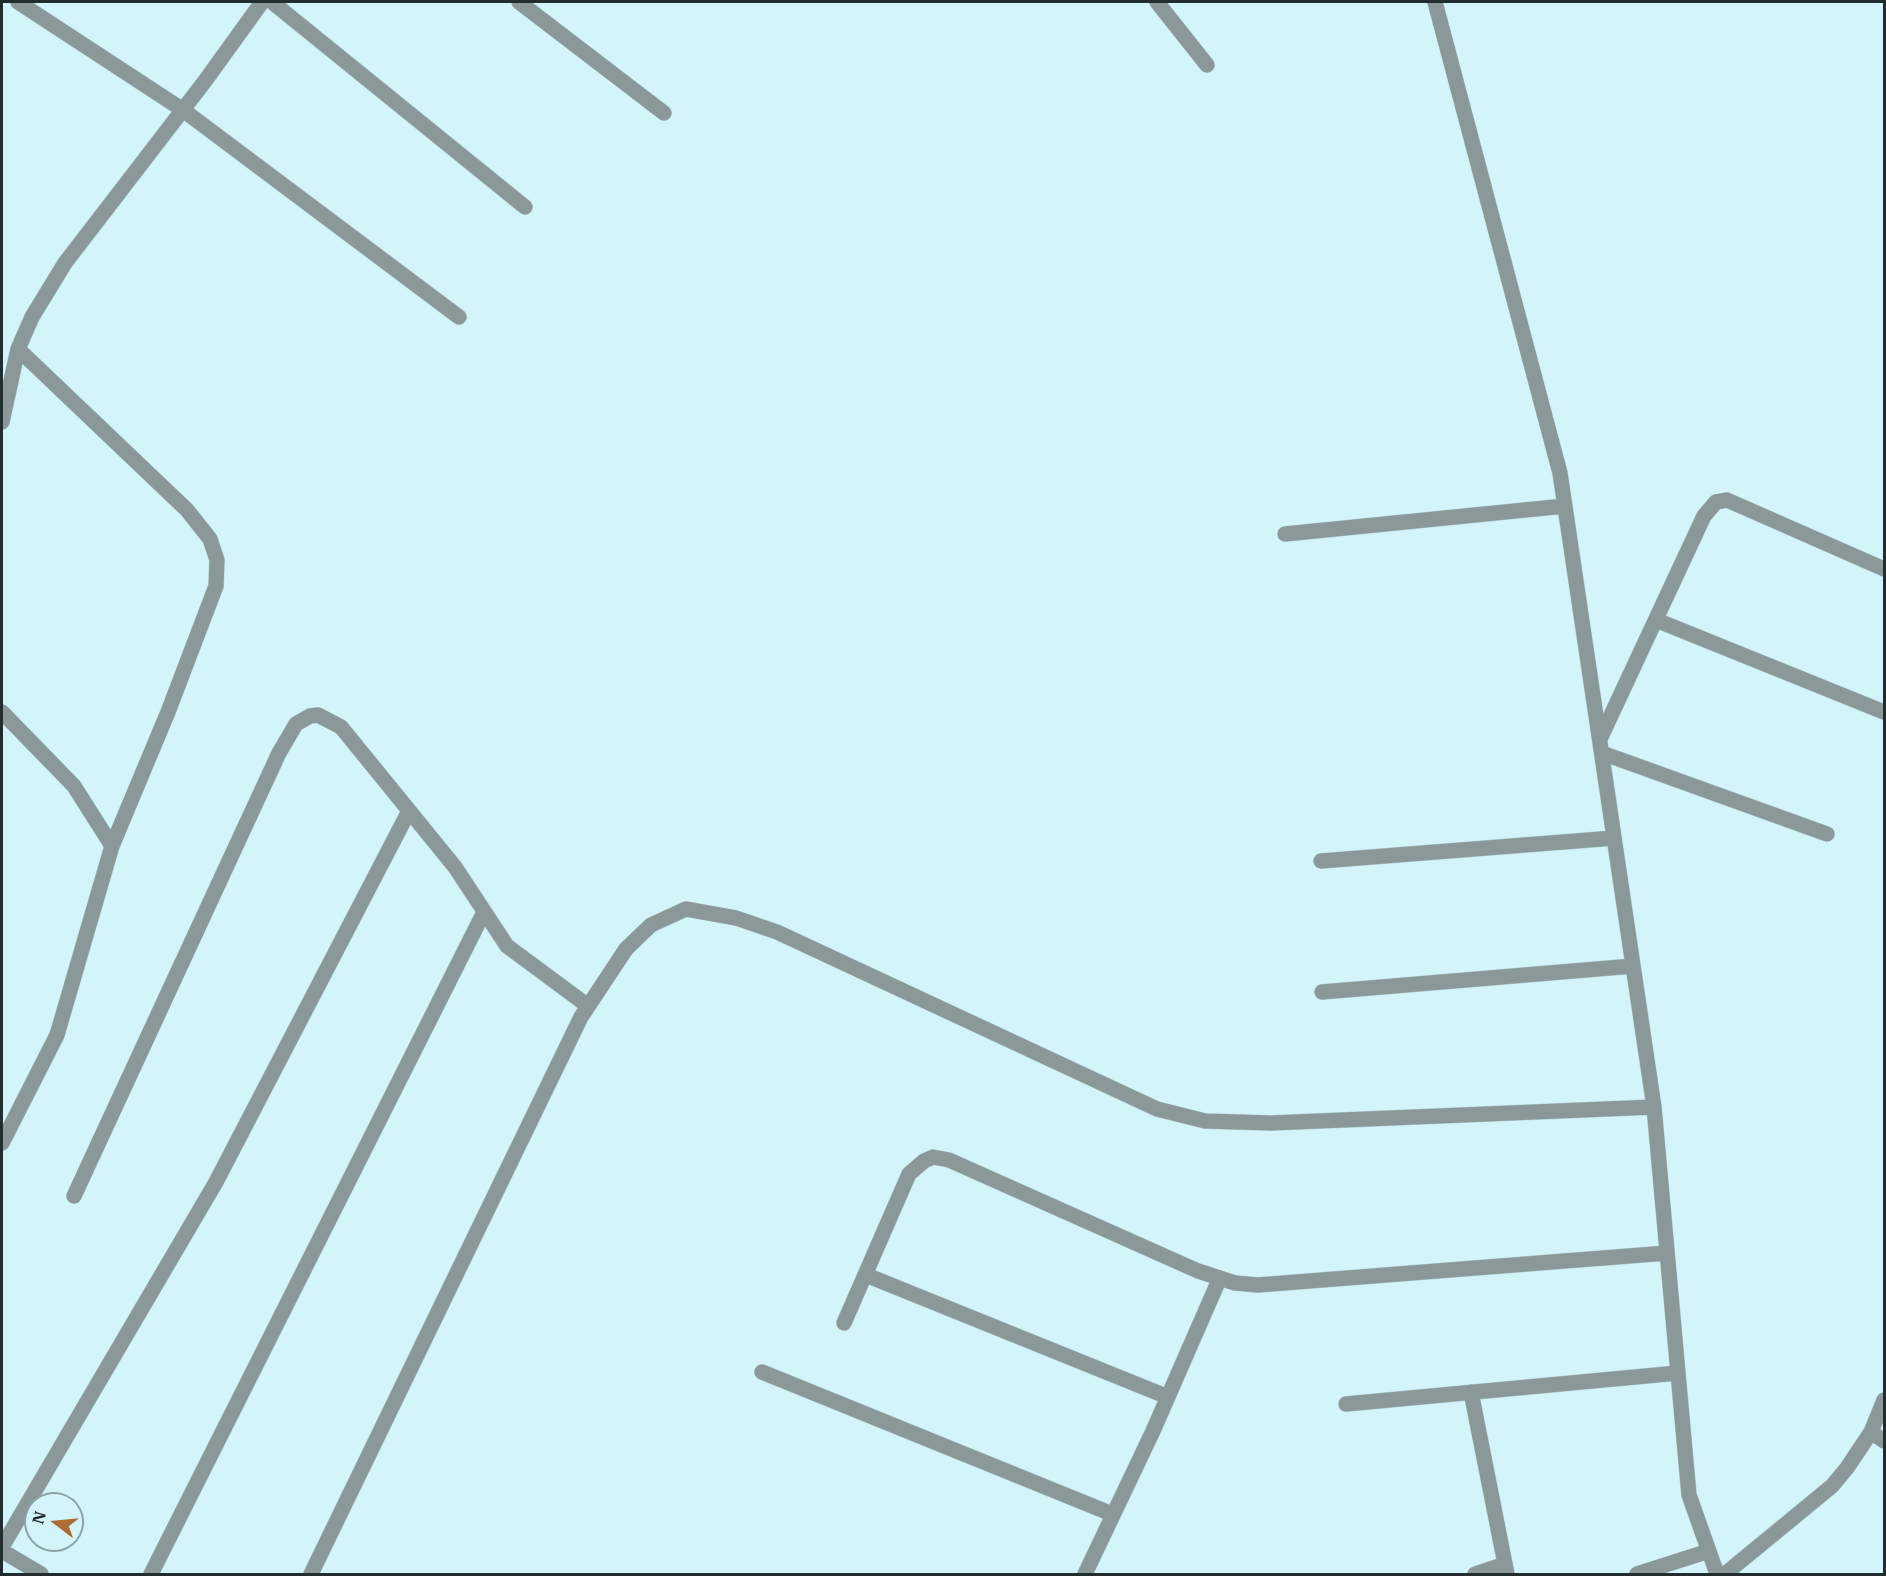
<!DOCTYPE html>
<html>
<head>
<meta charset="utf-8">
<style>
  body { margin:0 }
  #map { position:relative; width:1886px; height:1576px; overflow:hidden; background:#d3f4f9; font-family:"IBM Plex Serif",serif }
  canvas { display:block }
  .frame { position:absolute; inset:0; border:3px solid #212d2f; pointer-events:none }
  .north { position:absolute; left:24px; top:1492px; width:60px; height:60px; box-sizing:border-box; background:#d3f4f9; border:2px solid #8ca4a8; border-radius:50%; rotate:286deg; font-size:16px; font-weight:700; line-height:24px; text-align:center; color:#212d2f }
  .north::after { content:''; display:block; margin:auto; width:21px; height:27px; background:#ae6c37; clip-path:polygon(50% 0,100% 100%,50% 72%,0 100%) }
</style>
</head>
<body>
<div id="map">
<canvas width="1886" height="1576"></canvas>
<div class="frame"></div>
<div class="north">N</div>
</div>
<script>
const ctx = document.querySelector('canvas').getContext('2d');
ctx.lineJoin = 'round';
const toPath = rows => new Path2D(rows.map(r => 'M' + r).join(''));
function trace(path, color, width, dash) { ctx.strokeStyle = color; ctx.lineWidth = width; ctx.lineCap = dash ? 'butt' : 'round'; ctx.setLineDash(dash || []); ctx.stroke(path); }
const minor = toPath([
  [18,2,183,110,459,317],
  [272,2,525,207],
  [519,2,664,113],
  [1157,2,1207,65],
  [1435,2,1560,473,1654,1107,1689,1495,1717,1574],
  [2,422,18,349,32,317,65,263,205,81,262,2],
  [1285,534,1565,506],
  [1656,620,1884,712],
  [2,712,74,786,112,846],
  [1600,739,1704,516,1716,502,1727,500,1884,569],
  [1602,753,1827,834],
  [1321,861,1614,838],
  [1322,992,1633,966],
  [2,1143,57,1035,112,846,168,712,216,586,217,560,210,539,187,510,18,349],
  [74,1196,279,753,296,724,310,716,318,715,341,727,455,867,507,946,588,1006],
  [866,1275,1168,1397],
  [844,1323,909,1174,924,1161,933,1157,949,1160,1198,1271,1235,1283,1258,1285,1667,1253],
  [762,1372,1112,1514],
  [1471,1392,1507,1574],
  [1346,1404,1678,1373],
  [1871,1432,1884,1441],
  [2,1547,216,1182,409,811],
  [2,1551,41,1574],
  [151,1574,484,912],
  [311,1574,581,1017,626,949,651,925,686,909,736,918,777,932,1157,1109,1205,1121,1271,1123,1654,1107],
  [1085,1574,1153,1431,1219,1280],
  [1475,1574,1505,1564],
  [1637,1574,1709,1551],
  [1725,1574,1832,1486,1847,1468,1871,1432,1884,1400]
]);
trace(minor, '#b3d0d5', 16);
trace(minor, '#8a989a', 15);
</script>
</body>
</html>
